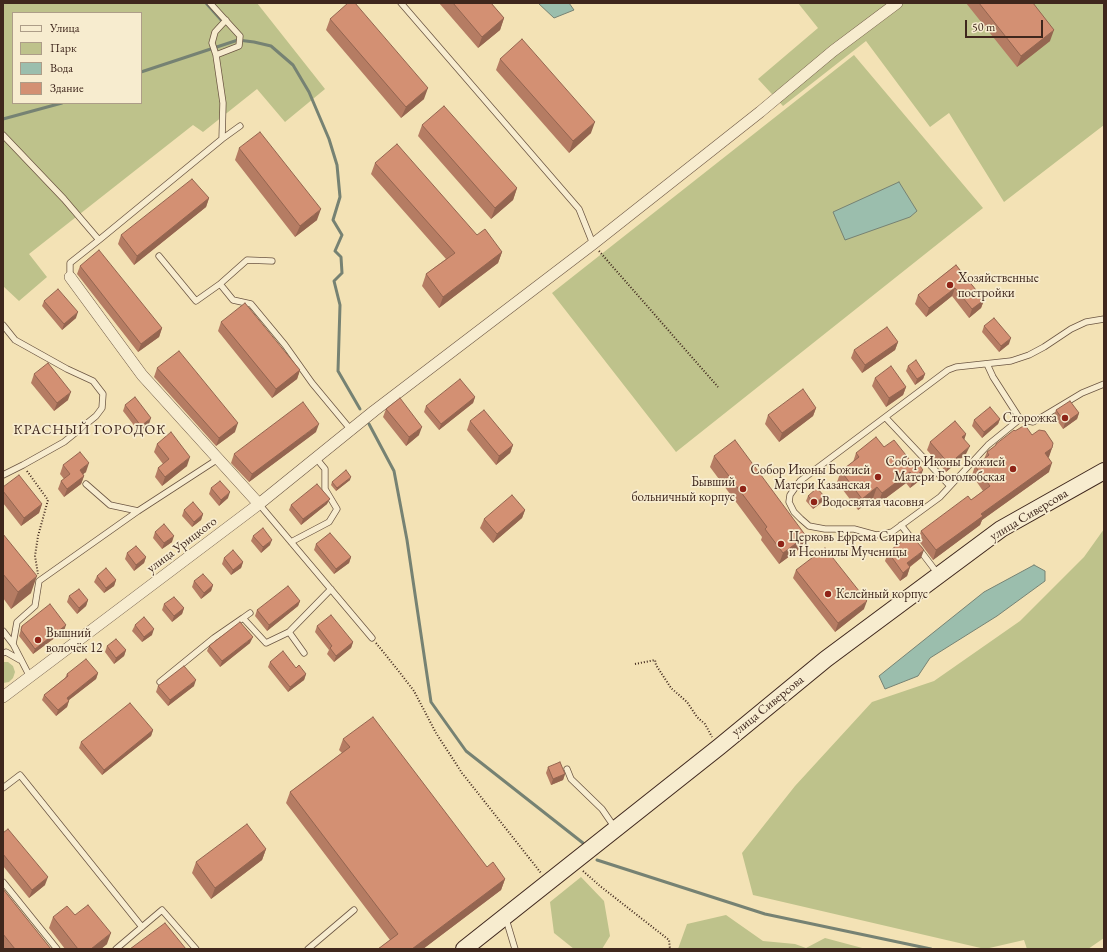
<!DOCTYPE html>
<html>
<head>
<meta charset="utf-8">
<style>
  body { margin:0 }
  #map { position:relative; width:1107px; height:952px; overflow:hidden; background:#f3e2b5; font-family:"EB Garamond",serif }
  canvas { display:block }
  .frame { position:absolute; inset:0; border:4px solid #3f271d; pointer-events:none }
  .legend { position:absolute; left:12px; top:12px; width:130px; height:92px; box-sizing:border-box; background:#f7eccf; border:1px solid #ad9d88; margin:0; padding:5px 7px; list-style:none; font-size:12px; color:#3f271d }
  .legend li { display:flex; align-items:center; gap:8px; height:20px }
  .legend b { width:20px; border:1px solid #ad9d88 }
  .scale { position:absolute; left:965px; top:20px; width:78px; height:18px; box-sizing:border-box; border:2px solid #3f271d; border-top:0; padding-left:5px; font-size:12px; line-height:14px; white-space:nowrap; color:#3f271d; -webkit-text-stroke:3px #f7eccf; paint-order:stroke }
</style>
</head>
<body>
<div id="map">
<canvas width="1107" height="952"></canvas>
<div class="frame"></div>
<ul class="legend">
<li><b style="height:5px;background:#f7eccf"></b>Улица</li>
<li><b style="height:11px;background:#bec28b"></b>Парк</li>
<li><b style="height:11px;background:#9bbead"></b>Вода</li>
<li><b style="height:11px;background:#d39073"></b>Здание</li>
</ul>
<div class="scale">50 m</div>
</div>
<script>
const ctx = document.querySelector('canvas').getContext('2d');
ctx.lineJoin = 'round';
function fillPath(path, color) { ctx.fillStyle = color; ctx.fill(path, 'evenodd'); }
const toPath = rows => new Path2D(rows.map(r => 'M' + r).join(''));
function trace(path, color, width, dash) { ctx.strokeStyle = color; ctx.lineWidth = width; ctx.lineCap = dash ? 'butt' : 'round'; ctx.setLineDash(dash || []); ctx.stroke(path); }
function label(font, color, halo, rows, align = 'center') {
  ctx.font = font + ' "EB Garamond",serif'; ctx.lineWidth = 3.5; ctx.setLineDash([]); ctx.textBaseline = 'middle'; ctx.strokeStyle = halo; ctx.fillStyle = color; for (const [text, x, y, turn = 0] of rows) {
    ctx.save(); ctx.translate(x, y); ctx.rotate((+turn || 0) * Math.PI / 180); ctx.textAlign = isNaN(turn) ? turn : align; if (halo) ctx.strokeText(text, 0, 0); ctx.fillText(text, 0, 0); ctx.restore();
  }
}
fillPath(toPath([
  [3,3,257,3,325,89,285,122,257,89,203,132,193,125,29,254,47,277,19,301,3,286],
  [13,13,141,13,141,103,13,103],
  [798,3,1104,3,1104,125,1004,202,949,113,930,127,866,41,783,106,758,79,818,28],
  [854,55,983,208,676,452,552,293],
  [1104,529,1104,938,1088,949,1027,949,1024,940,985,949,753,895,742,853,795,786,872,702,934,681,1020,621,1084,557],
  [3,662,8,662,13,666,15,672,13,678,9,682,3,683],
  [581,877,604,901,610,936,602,949,574,949,554,933,550,902],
  [726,915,763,941,795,944,806,948,825,938,866,949,678,949,687,924]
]), '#bec28b');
const water = toPath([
  [538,3,569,3,574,10,554,18,538,3],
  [899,182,917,211,910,217,845,240,833,212,899,182],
  [1034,565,1045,571,1045,581,997,616,930,658,918,676,885,689,879,676,984,592,1034,565]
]);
fillPath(water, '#9bbead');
trace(water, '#768273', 1);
trace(toPath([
  [206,3,222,21],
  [141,72,238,40,254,42,271,46,293,65,309,92,329,139,337,165,340,197,333,220,342,235,335,251,341,257,342,273,334,281,340,305,338,371,360,409],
  [3,119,62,103],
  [369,424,394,471,407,540,431,702,466,751,583,843],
  [597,860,765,914,931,949]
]), '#768273', 3);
const lane = toPath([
  [401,3,579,209,593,244],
  [216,55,212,43,215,32,226,20],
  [3,135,64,199,99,240,70,263,70,277],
  [222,139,240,126],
  [99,240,222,139,223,103,216,55,239,46,240,36,210,3],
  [159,256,196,301,220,284],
  [272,261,247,260,220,284,233,300,251,304,285,345,312,383,351,430],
  [3,325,15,340,67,369,93,381,103,394,102,408,96,416,64,442,23,465,3,475],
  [987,364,993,377,1020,419,1033,422,1042,417,1082,393,1104,384],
  [886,418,950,486],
  [1020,419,988,445,940,497,892,532,884,534,876,535,854,529,825,529,809,526,801,519,794,512,789,502,790,495,800,481,948,370,956,367,1011,361,1029,355,1044,347,1071,329,1086,322,1104,319],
  [86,484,110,505,138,511],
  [259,504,372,638],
  [901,525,914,542],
  [291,542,329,522,337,509,325,489,325,469,316,458],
  [919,549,938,574],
  [250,613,243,618,266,643,289,632],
  [3,631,13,644],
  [3,653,6,652,20,660],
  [304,653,289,632,331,589],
  [30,677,13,644,17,622,35,606,39,581,138,511,218,459],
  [160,682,214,638,243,618],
  [567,769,571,779,602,809,615,828],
  [3,788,20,775,142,927],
  [3,882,57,949],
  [506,919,515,949],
  [116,949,162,910,196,949],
  [308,949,354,910]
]);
const street = toPath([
  [70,277,142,375,259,504],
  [3,697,259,504,374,411,593,244,760,112,833,51,897,3]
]);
const secondary = toPath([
  [464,949,719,747,826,659,1001,529,1104,471]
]);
trace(lane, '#6c5643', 7);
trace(street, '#6c5643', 12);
trace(secondary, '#3f271d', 18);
trace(toPath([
  [599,251,718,387],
  [27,471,48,500,38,536,35,556,38,574],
  [376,643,397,669,414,691,436,733,462,773,541,873],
  [635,664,655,660,656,665,671,688,687,702,697,717,705,724,712,737],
  [583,871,600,886,669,940,670,949]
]), '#3f271d', 2, [1, 2]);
trace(lane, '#f7eccf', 5.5);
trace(street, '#f7eccf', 11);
trace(secondary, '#f7eccf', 16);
fillPath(toPath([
  [439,3,491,3,504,18,500,30,478,48],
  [966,3,1033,3,1050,41,1017,67],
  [330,19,424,99,401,118,326,30],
  [500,59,591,133,569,153,496,70],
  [422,125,517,188,513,200,491,219,418,136],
  [239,148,317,220,295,237,235,160],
  [375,163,477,235,502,252,498,263,439,308,422,286,426,274,446,259,371,174],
  [209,198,206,207,134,265,118,244,121,235],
  [956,265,984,300,981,308,969,318,952,296,926,317,915,304,918,295],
  [80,266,162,328,159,337,138,352,77,274],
  [44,301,76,318,62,330,42,306],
  [221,322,300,370,297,379,272,398,218,331],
  [984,326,1009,344,999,352,982,332],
  [898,342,895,350,862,373,851,358,854,350],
  [908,366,925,374,923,379,915,385,906,371],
  [157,368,235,432,216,446,154,377],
  [34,374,68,400,54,411,31,383],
  [875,378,906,387,903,395,886,407,872,386],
  [475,397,473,403,439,430,424,412,426,406],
  [125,405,149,424,139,432,123,411],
  [816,408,813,416,779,442,765,424,768,415],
  [386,409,419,435,406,446,383,417],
  [1056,410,1079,413,1077,419,1063,429,1054,416],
  [1000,419,998,424,982,438,972,426,974,420],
  [470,421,513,445,510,453,496,465,467,430],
  [1015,431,1032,435,1052,448,1048,458,1049,472,982,520,980,525,933,560,918,540,921,531,971,500,983,491,972,475,975,466,984,459,987,452,995,446,996,444],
  [316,432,249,482,231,463,234,454],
  [966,434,964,440,966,454,946,472,927,450,930,442],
  [157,444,187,466,162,486,155,477,158,468,163,464,154,452],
  [884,447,919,481,910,488,906,483,878,504,873,498,858,510,837,482,841,471,853,462,856,453],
  [714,456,802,547,779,564,761,540,762,537,710,467],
  [63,465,86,472,83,474,84,476,81,484,64,497,58,489,61,481,64,479,60,474],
  [350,480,336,491,331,485,332,482],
  [3,487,42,504,39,513,21,526,3,503],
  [211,488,228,498,219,506,209,494],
  [808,496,824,496,822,502,813,509,806,501],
  [327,504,301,525,289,510,291,505],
  [184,510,203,514,201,520,192,527,182,516],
  [525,510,522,518,493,543,480,528,484,519],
  [155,532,172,542,162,549,153,538],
  [3,534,31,593,11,609,3,598],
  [253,536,270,545,261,553,251,541],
  [316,544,351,557,349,563,334,574,314,550],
  [888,552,921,558,910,567,907,576,900,581,885,561],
  [127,553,146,557,144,563,134,571,125,559],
  [224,558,243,562,241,568,231,575,222,564],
  [796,570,864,609,835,632,793,578],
  [97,576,116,580,114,586,104,593,94,582],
  [194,581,213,585,211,591,201,599,192,587],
  [69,596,88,600,86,606,77,614,67,602],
  [300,601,298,606,267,631,255,616,257,610],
  [164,604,184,608,182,614,172,622,162,610],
  [135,625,152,635,142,642,132,631],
  [22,626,64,631,33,654,19,636],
  [317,626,353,642,351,648,334,662,327,654,329,650,315,632],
  [250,643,220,667,207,651,209,646],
  [107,646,126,650,124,656,114,664,105,652],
  [270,662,296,668,306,674,304,680,288,692,268,667],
  [98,673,96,679,69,700,67,707,56,716,42,700,44,695,65,678,67,674],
  [158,686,194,686,168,706,156,692],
  [153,730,151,736,102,775,79,748,81,742],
  [343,739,487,867,505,879,501,890,423,949,378,949,390,940,286,803,290,792,342,753,339,750],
  [548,767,565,774,563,780,551,785,546,773],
  [3,833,45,885,29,898,3,866],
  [266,849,262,860,211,899,192,873,196,862],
  [3,889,51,949,3,949],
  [75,915,107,944,101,949,65,949,49,928,53,917]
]), '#b57c63');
fillPath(toPath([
  [504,18,500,30,478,48,482,37],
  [1054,30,1050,41,1017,67,1021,56],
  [428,88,424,99,401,118,406,107],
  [595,122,591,133,569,153,573,141],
  [517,188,513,200,491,219,495,208],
  [209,198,206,207,134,265,137,256],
  [321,209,317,220,295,237,300,226],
  [502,252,498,263,439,308,443,297],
  [955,288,952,296,926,317,929,308],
  [984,300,981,308,969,318,972,309],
  [78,312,76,318,62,330,64,324],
  [162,328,159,337,138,352,141,344],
  [1011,338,1009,344,999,352,1001,346],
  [898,342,895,350,862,373,865,365],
  [300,370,297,379,272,398,276,389],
  [925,374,923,379,915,385,917,379],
  [906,387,903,395,886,407,889,398],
  [71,392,68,400,54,411,57,403],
  [475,397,473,403,439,430,441,424],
  [816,408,813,416,779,442,782,433],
  [1079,413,1077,419,1063,429,1065,423],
  [151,418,149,424,139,432,141,426],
  [1000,419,998,424,982,438,984,432],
  [238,423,235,432,216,446,219,438],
  [319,424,316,432,249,482,252,474],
  [422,427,419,435,406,446,409,437],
  [966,434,963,443,962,437],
  [513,445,510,453,496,465,499,456],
  [970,446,966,454,946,472,949,464],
  [1052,448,1049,457,1042,462,1045,453],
  [190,457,187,466,162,486,165,477],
  [89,463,86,472,77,479,80,470],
  [1052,463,1049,472,982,520,980,525,933,560,936,550,981,514],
  [923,470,919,481,910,488,914,477],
  [910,472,906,483,878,504,882,493],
  [84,476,81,484,64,497,67,489],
  [351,477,350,480,336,491,337,488],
  [877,487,873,498,858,510,862,499],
  [230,492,228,498,219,506,221,500],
  [824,496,822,502,813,509,815,504],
  [330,499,327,504,301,525,303,519],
  [42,504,39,513,21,526,24,518],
  [525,510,522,518,493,543,497,534],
  [203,514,201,520,192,527,194,522],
  [174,536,172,542,162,549,164,543],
  [806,536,802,547,779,564,783,553],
  [272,540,270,545,261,553,263,547],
  [924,550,921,558,904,571,907,563],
  [146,557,144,563,134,571,136,565],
  [351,557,349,563,334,574,336,569],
  [243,562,241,568,231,575,233,570],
  [910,567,907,576,900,581,903,573],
  [37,576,31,593,11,609,18,592],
  [116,580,114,586,104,593,106,588],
  [213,585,211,591,201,599,204,593],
  [88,600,86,606,77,614,79,608],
  [300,601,298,606,267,631,269,625],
  [867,601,864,609,835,632,838,623],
  [184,608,182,614,172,622,174,616],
  [66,625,64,631,33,654,35,649],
  [154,629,152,635,142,642,144,637],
  [253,637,250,643,220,667,222,661],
  [353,642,351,648,334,662,336,656],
  [126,650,124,656,114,664,116,658],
  [98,673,96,679,65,703,67,698],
  [306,674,304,680,288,692,290,687],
  [196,680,194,686,168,706,170,700],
  [69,701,67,707,56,716,58,710],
  [153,730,151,736,102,775,104,770],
  [565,774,563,780,551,785,553,779],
  [266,849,262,860,211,899,215,888],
  [48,877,45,885,29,898,32,890],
  [505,879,501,890,423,949,412,949],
  [111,933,107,944,101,949,91,949]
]), '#946550');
const building = toPath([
  [348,3,355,3,428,88,406,107,330,19,348,3],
  [453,3,491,3,504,18,482,37,453,3],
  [979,3,1033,3,1054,30,1021,56,979,3],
  [522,39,595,122,573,141,500,59,522,39],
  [444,106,517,188,495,208,422,125,444,106],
  [260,132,321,209,300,226,239,148,260,132],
  [397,144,477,235,485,229,502,252,443,297,426,274,455,253,375,163,397,144],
  [192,179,209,198,137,256,121,235,192,179],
  [99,250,162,328,141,344,80,266,99,250],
  [956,265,984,300,972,309,955,288,929,308,918,295,956,265],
  [58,289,78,312,64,324,44,301,58,289],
  [245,303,300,370,276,389,221,322,245,303],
  [994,318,1011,338,1001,346,984,326,994,318],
  [887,327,898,342,865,365,854,350,887,327],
  [179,351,238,423,219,438,157,368,179,351],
  [916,360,925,374,917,379,908,366,916,360],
  [48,363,71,392,57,403,34,374,48,363],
  [891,366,906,387,889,398,875,378,891,366],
  [460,379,475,397,441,424,426,406,460,379],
  [803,389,816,408,782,433,768,415,803,389],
  [135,397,151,418,141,426,125,405,135,397],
  [400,398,422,427,409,437,386,409,400,398],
  [1070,401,1079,413,1065,423,1056,410,1070,401],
  [303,402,319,424,252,474,234,454,303,402],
  [990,407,1000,419,984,432,974,420,990,407],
  [484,410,513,445,499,456,470,421,484,410],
  [955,421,966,434,962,437,970,446,949,464,930,442,955,421],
  [1025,425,1032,435,1039,430,1045,431,1053,443,1052,448,1045,453,1052,463,981,514,983,516,936,550,921,531,968,496,971,500,990,486,975,466,989,455,987,452,996,445,996,444,1014,430,1015,431,1025,425],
  [171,432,190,457,165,477,158,468,169,459,157,444,171,432],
  [876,437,884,447,894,440,913,464,916,461,923,470,914,477,910,472,882,493,877,487,862,499,841,471,859,457,856,453,876,437],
  [735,440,806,536,783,553,765,529,767,527,714,456,735,440],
  [80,452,89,463,80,470,84,476,67,489,61,481,70,474,63,465,80,452],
  [346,470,351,477,337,488,332,482,346,470],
  [19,475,42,504,24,518,3,491,3,487,19,475],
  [220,481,230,492,221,500,211,488,220,481],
  [317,484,330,499,303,519,291,505,317,484],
  [817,488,824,496,815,504,808,496,817,488],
  [512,495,525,510,497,534,484,519,512,495],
  [193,502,203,514,194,522,184,510,193,502],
  [164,524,174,536,164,543,155,532,164,524],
  [263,528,272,540,263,547,253,536,263,528],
  [330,533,351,557,336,569,316,544,330,533],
  [3,534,37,576,18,592,3,574,3,534],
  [911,535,924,550,907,563,910,567,903,573,888,552,911,535],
  [136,546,146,557,136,565,127,553,136,546],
  [825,548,867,601,838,623,796,570,825,548],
  [233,550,243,562,233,570,224,558,233,550],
  [106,568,116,580,106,588,97,576,106,568],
  [203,574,213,585,204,593,194,581,203,574],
  [288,586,300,601,269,625,257,610,288,586],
  [79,589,88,600,79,608,69,596,79,589],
  [174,597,184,608,174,616,164,604,174,597],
  [50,604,66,625,35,649,21,630,22,626,50,604],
  [331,615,353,642,336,656,330,648,332,646,317,626,331,615],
  [144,617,154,629,144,637,135,625,144,617],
  [240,622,253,637,222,661,209,646,240,622],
  [116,639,126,650,116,658,107,646,116,639],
  [283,651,296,668,299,665,306,674,290,687,270,662,283,651],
  [86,659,98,673,67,698,69,701,58,710,44,695,68,676,67,674,86,659],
  [184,666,196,680,170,700,158,686,184,666],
  [130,703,153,730,104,770,81,742,130,703],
  [373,717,487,867,493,862,505,879,412,949,378,949,398,934,290,792,350,747,343,739,373,717],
  [560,762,565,774,553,779,548,767,560,762],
  [247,824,266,849,215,888,196,862,247,824],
  [8,829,48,877,32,890,3,854,3,833,8,829],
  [3,889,51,949,15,949,3,934,3,889],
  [88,905,111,933,91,949,78,949,53,917,67,906,75,915,88,905],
  [165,923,186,949,130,949,165,923]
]);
fillPath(building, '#d39073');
trace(building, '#946550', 1);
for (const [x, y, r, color] of [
  [950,285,4,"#8f2418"],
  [1065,418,4,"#8f2418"],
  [1013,469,4,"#8f2418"],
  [878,477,4,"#8f2418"],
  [743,489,4,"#8f2418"],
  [814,502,4,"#8f2418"],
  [781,544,4,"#8f2418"],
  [828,594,4,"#8f2418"],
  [38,640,4,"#8f2418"]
]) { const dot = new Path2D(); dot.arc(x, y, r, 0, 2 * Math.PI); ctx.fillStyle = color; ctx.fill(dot); trace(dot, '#f7eccf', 1.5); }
label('13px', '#3f271d', '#f7eccf', [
  ["Хозяйственные",958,278],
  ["постройки",958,293],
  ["Сторожка",1057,418,"right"],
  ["Собор Иконы Божией",1005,462,"right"],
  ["Матери Боголюбская",1005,477,"right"],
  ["Собор Иконы Божией",870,470,"right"],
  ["Матери Казанская",870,485,"right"],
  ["Бывший",735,482,"right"],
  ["больничный корпус",735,497,"right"],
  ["Водосвятая часовня",822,502],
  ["Церковь Ефрема Сирина",789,537],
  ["и Неонилы Мученицы",789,552],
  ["Келейный корпус",836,594],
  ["Вышний",46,633],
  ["волочёк 12",46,648]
], 'left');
label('13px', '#3f271d', '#f7eccf', [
  ["улица Сиверсова",1029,515,-31],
  ["улица Урицкого",182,545,-37],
  ["улица Сиверсова",768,706,-39]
]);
ctx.letterSpacing = '1px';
label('14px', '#3f271d', '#f7eccf', [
  ["КРАСНЫЙ ГОРОДОК",90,430]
]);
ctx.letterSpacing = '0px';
</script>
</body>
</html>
